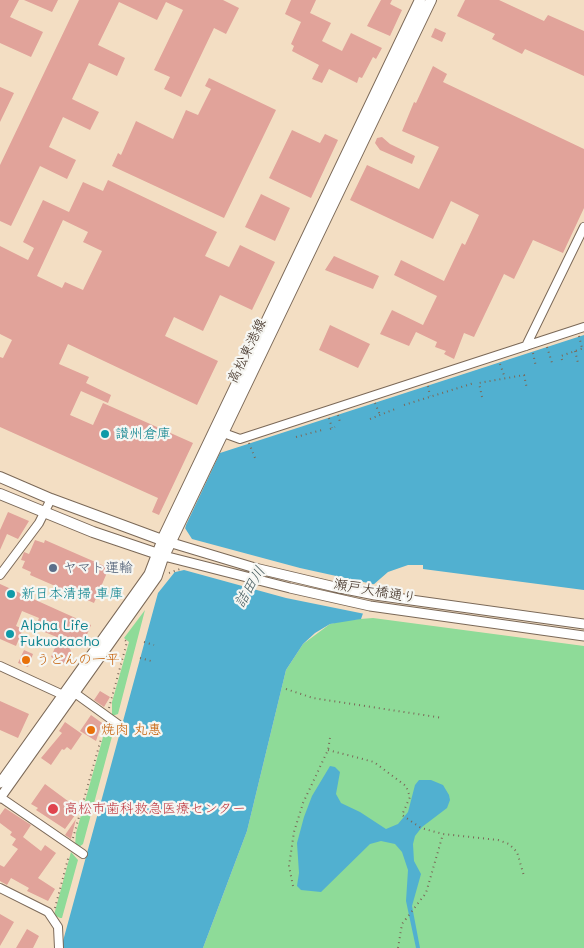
<!DOCTYPE html>
<html>
<head>
<meta charset="utf-8">
<style>
  body { margin:0 }
  canvas { display:block; background:#f3dec3 }
</style>
</head>
<body>
<canvas width="584" height="948"></canvas>
<script>
const ctx = document.querySelector('canvas').getContext('2d');
ctx.lineJoin = 'round';
function fillPath(path, color) { ctx.fillStyle = color; ctx.fill(path, 'evenodd'); }
const toPath = rows => new Path2D(rows.map(r => 'M' + r).join(''));
function trace(path, color, width, dash) { ctx.strokeStyle = color; ctx.lineWidth = width; ctx.lineCap = dash ? 'butt' : 'round'; ctx.setLineDash(dash || []); ctx.stroke(path); }
function label(font, color, halo, rows, align = 'center') {
  ctx.font = font + ' Mali,"Klee One",sans-serif'; ctx.lineWidth = 4.5; ctx.setLineDash([]); ctx.textBaseline = 'middle'; ctx.strokeStyle = halo; ctx.fillStyle = color; for (const [text, x, y, turn = 0] of rows) {
    ctx.save(); ctx.translate(x, y); ctx.rotate((+turn || 0) * Math.PI / 180); ctx.textAlign = isNaN(turn) ? turn : align; if (halo) ctx.strokeText(text, 0, 0); ctx.fillText(text, 0, 0); ctx.restore();
  }
}
fillPath(toPath([
  [145,610,118,714,112,716,112,702,129,642,124,638],
  [373,618,584,646,584,948,203,948,247,831,286,670,303,644,330,624,347,620],
  [109,722,114,729,83,844,79,847,75,846,76,833,107,723],
  [71,852,78,860,62,918,60,918,54,915]
]), '#8edb98');
fillPath(toPath([
  [584,335,584,590,423,569,423,565,408,565,388,572,373,585,361,619,330,624,315,633,303,644,286,670,247,831,203,948,63,948,63,941,158,593,174,573,186,525,220,453],
  [330,766,335,767,340,772,336,794,341,803,360,812,386,829,398,824,408,812,415,785,419,780,431,780,443,785,449,795,450,800,447,808,422,827,415,836,413,844,414,861,421,874,412,906,420,948,416,948,406,901,408,870,402,852,395,844,381,841,370,844,321,892,301,890,297,886,299,873,297,843,304,817,312,796]
]), '#51b0d0');
fillPath(toPath([
  [183,525,192,539,300,568,377,585,365,614,286,598,184,570,171,573]
]), '#f3dec3');
fillPath(toPath([
  [0,0,19,0,10,17,43,32,31,57,0,43],
  [24,0,58,0,52,12],
  [79,0,223,0,239,8,226,34,214,28,181,97,164,89,170,77,154,70,183,10,166,2,157,20,119,2,98,45,125,58,117,76,89,63,72,99,99,112,90,130,63,117,49,147,76,160,67,179,40,166,11,226,0,221,0,165],
  [291,0,316,0,310,13,331,23,322,41,342,51,351,33,382,48,376,59,373,57,362,78,359,77,357,83,329,69,322,83,312,79,319,65,292,51,294,46,291,44,301,22,285,14],
  [381,0,392,0,390,4,402,10,390,36,367,26],
  [465,0,499,0,544,21,548,15,584,31,584,76,525,49,522,54,492,39,495,34,457,16],
  [435,28,446,33,442,42,431,37],
  [433,66,447,74,443,82,584,149,584,208,563,253,533,240,514,279,504,274,474,337,464,333,454,359,444,354,446,351,435,347,437,342,416,332,409,346,380,334,392,310,423,325,437,296,394,275,401,260,444,281,462,243,465,245,479,215,451,201,433,239,350,200,367,165,419,189,439,147,402,131,414,102,416,103],
  [209,78,276,110,224,218,112,166,118,153,121,155,136,121,173,139,186,110,198,115,211,89,205,86],
  [0,87,14,93,0,122],
  [292,130,320,143,325,134,338,140,311,198,269,178],
  [377,138,382,137,390,144,415,156,412,164,380,150,375,143],
  [108,180,217,232,205,256,229,267,240,245,275,262,252,310,220,295,203,331,174,317,165,336,218,361,197,405,68,344,59,364,89,377,86,383,111,395,108,403,81,391,70,415,93,425,103,403,193,443,159,515,152,512,158,498,0,427,0,357,3,358,12,340,0,334,0,246,28,260,34,248,23,242,43,200,69,212,83,182,103,191],
  [63,220,88,232,83,242,102,251,83,290,65,282,62,288,37,276],
  [261,194,290,208,275,241,245,227],
  [334,256,379,276,373,289,325,270],
  [330,325,370,344,358,368,319,350],
  [8,512,29,521,18,539,7,534,0,550,0,530],
  [35,540,44,543,45,540,109,568,94,603,30,575,31,572,22,568,25,561,21,560,24,552,29,554],
  [0,584,91,625,83,644,63,635,71,651,68,665,51,657,59,638,35,628,39,618,22,611,16,626,23,629,16,646,0,639],
  [24,650,33,654,28,667,18,663],
  [100,691,110,697,104,707,94,700],
  [0,701,29,714,18,738,0,730],
  [91,715,102,723,96,741,80,731],
  [65,722,82,734,71,750,67,747,64,750,62,749,51,765,41,758,62,733,59,731],
  [45,784,76,807,78,811,65,829,36,810,38,808,31,804],
  [5,808,31,825,23,837,41,851,45,845,56,853,38,878,55,889,48,901,27,891,29,888,11,878,7,885,0,881,0,865,4,867,18,849,12,845,16,839,10,835,12,832,0,823,0,815],
  [76,819,71,839,65,835],
  [0,914,14,922,0,946],
  [27,929,39,936,33,948,16,948]
]), '#e1a39a');
const minor = toPath([
  [526,346,584,227],
  [218,431,240,439,584,327],
  [0,575,39,523,51,499],
  [0,666,63,695],
  [72,691,119,725],
  [0,797,83,854],
  [0,888,48,912,58,927,59,948]
]);
const tertiary = toPath([
  [0,783,149,574,162,540,255,568,335,587,375,595,584,624],
  [0,798,157,577,164,556,290,588,370,606,584,636]
]);
const secondary = toPath([
  [0,477,51,499,162,540,420,0],
  [0,494,93,532,164,556,431,0]
]);
trace(minor, '#7b6958', 10);
trace(tertiary, '#7b6958', 11);
trace(secondary, '#7b6958', 12);
trace(toPath([
  [579,336,582,348],
  [547,347,553,366],
  [575,351,578,363],
  [533,353,536,367],
  [562,360,561,356,584,348],
  [500,364,505,378],
  [428,386,430,396],
  [482,397,479,383,524,375,527,389],
  [375,403,380,415],
  [404,405,474,383],
  [338,415,340,422],
  [329,418,332,428],
  [370,419,395,409],
  [330,429,335,427],
  [296,437,322,430],
  [249,443,255,458],
  [169,573,180,569],
  [144,642,154,645],
  [140,658,151,661],
  [286,689,313,698,443,718],
  [109,708,127,642,124,639],
  [328,750,374,762,406,786,410,797,402,815,421,828,443,834,498,840,509,844,517,852,524,876],
  [73,838,105,725],
  [293,886,289,866,294,832,303,803,328,750,330,738],
  [55,908,69,855],
  [398,948,402,924,426,893,443,834]
]), '#7b6958', 2, [1, 4]);
trace(minor, '#fff', 8);
trace(tertiary, '#fff', 9);
trace(secondary, '#fff', 10);
for (const [x, y, r, color] of [
  [105,434,5,"#0f9aa8"],
  [53,568,5,"#5c6f8a"],
  [11,594,5,"#0f9aa8"],
  [10,634,5,"#0f9aa8"],
  [26,660,5,"#e8710a"],
  [91,730,5,"#e8710a"],
  [53,809,6,"#e0444e"]
]) { const dot = new Path2D(); dot.arc(x, y, r, 0, 2 * Math.PI); ctx.fillStyle = color; ctx.fill(dot); trace(dot, '#f6f6f2', 2); }
label('14px', '#3b2a1e', '#f6f6f2', [
  ["高松東港線",247,351,-64],
  ["瀬戸大橋通り",375,591,10]
]);
label('14px', '#0d838f', '#f6f6f2', [
  ["讃州倉庫",115,434],
  ["新日本清掃 車庫",21,594],
  ["Alpha Life",20,626],
  ["Fukuokacho",20,642]
], 'left');
label('14px', '#4e5e75', '#f6f6f2', [
  ["ヤマト運輸",63,568]
], 'left');
label('14px', '#c56008', '#f6f6f2', [
  ["うどんの一平",36,660],
  ["焼肉 丸惠",101,730]
], 'left');
label('14px', '#be3a42', '#f6f6f2', [
  ["高松市歯科救急医療センター",64,809]
], 'left');
label('italic 15px', '#43595c', '#f6f6f2', [
  ["詰田川",250,587,-59]
]);
</script>
</body>
</html>
